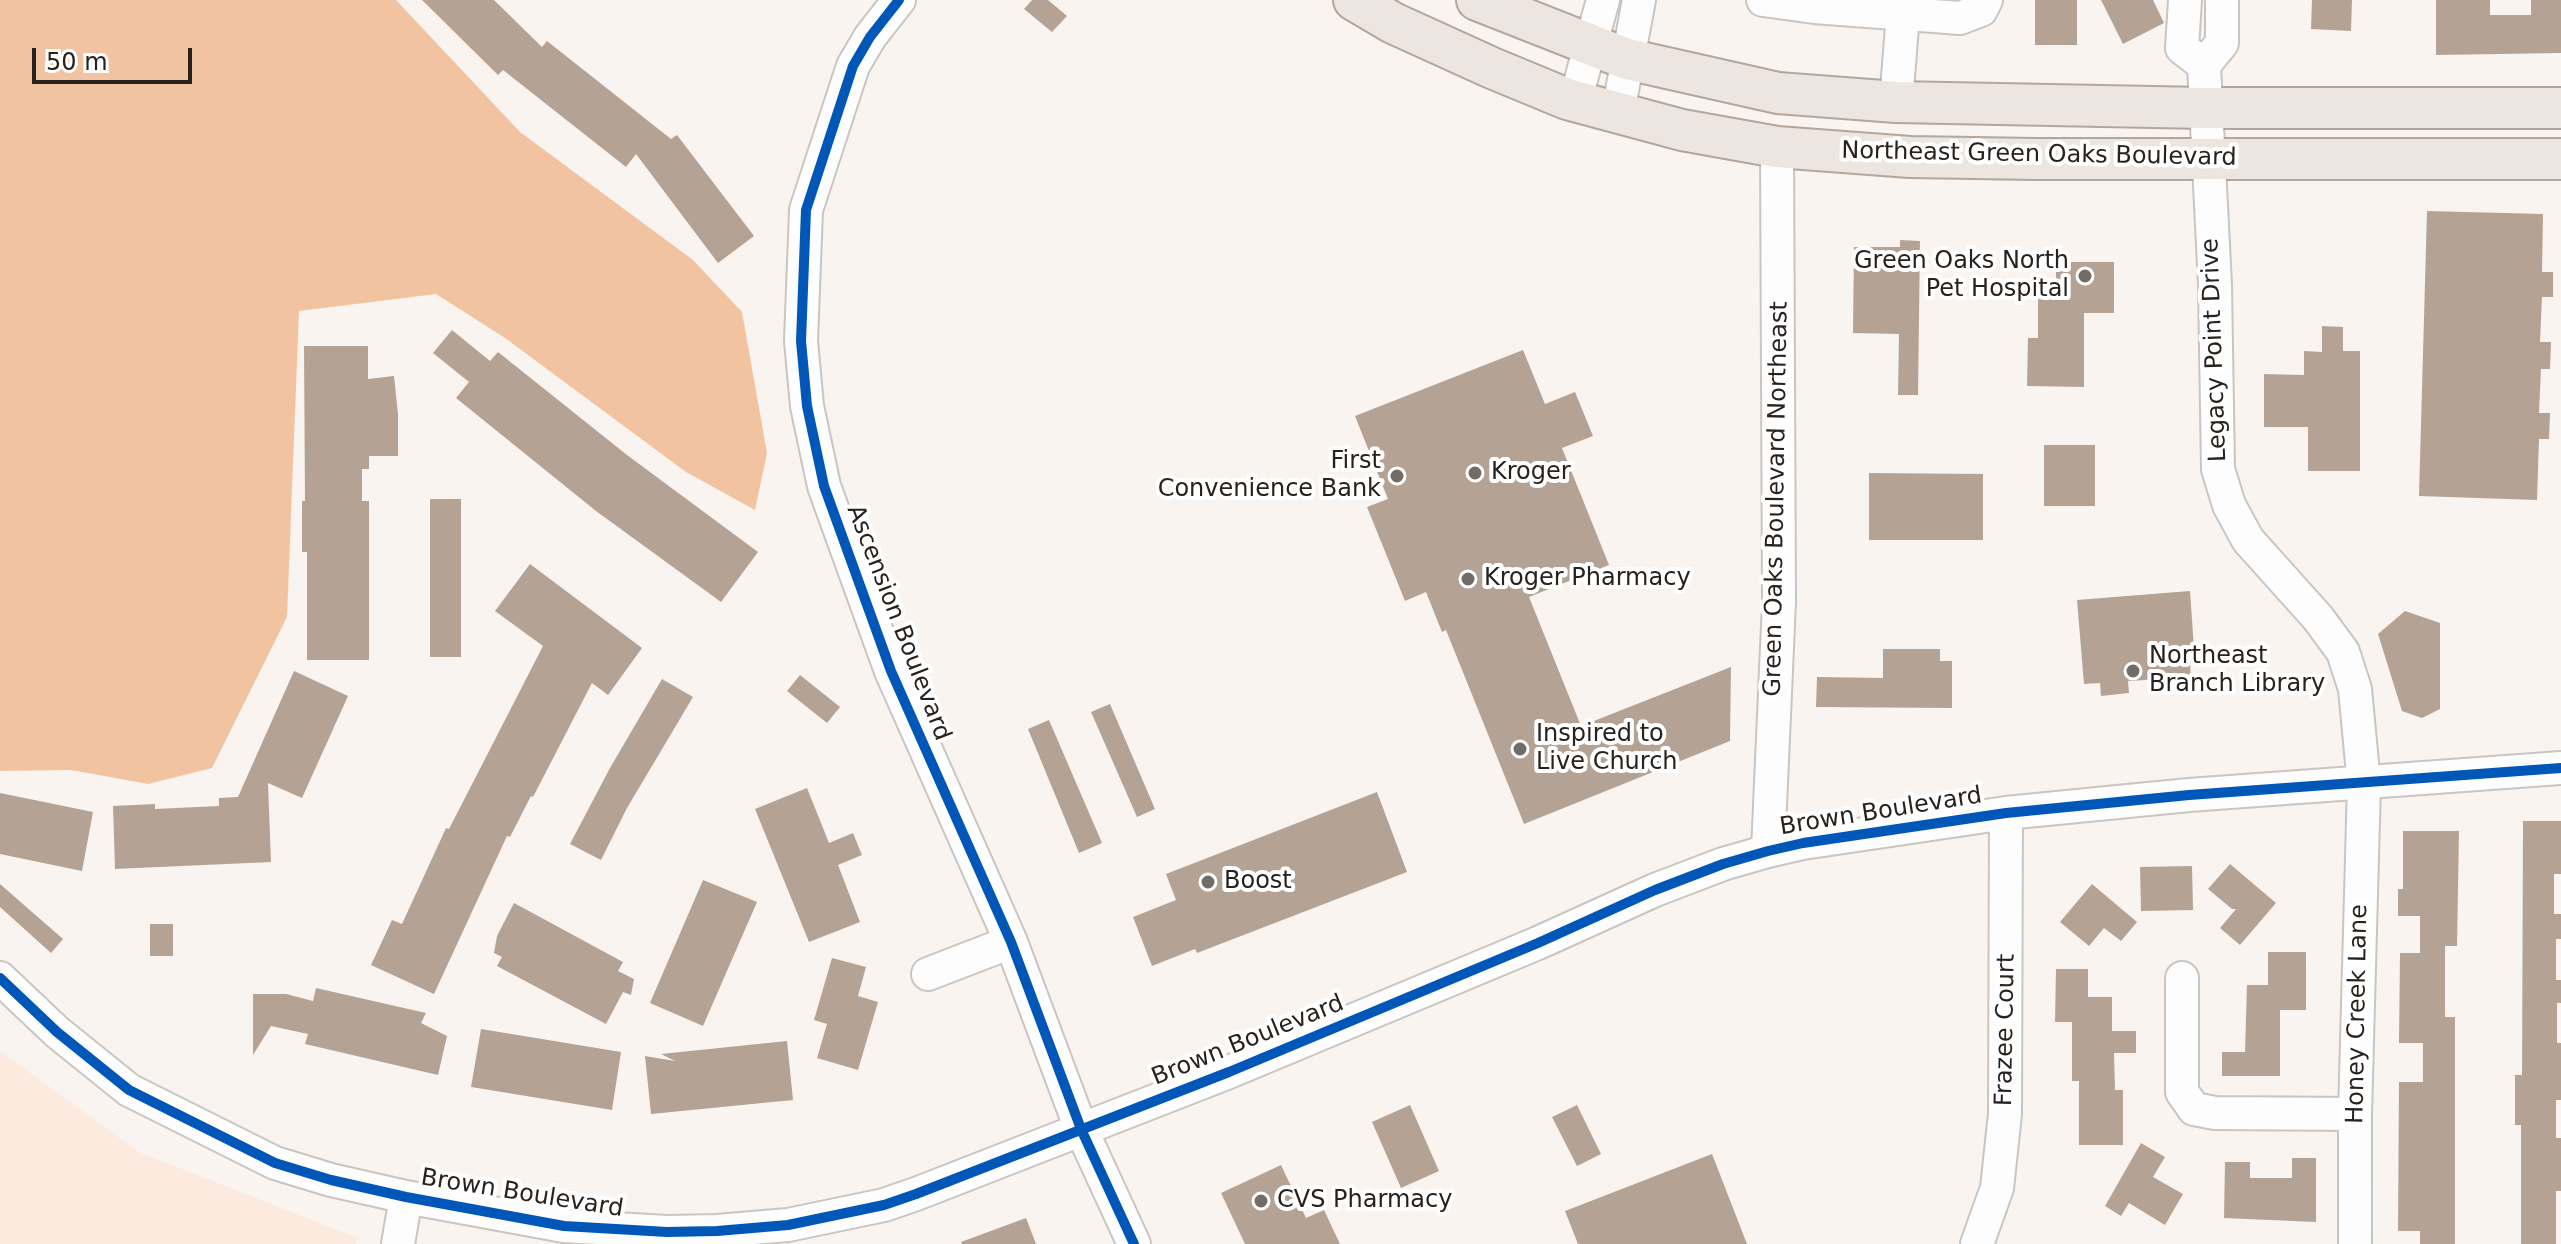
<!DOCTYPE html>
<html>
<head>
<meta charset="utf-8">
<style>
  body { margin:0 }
  #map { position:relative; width:2561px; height:1244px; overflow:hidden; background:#f9f4f0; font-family:"DejaVu Sans",sans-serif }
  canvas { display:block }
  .scale { position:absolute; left:32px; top:48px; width:160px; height:36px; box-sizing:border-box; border:4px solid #28221e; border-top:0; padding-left:10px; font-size:24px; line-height:28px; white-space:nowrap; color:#28221e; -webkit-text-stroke:6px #fff; paint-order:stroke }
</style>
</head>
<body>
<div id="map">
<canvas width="2561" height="1244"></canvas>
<div class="scale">50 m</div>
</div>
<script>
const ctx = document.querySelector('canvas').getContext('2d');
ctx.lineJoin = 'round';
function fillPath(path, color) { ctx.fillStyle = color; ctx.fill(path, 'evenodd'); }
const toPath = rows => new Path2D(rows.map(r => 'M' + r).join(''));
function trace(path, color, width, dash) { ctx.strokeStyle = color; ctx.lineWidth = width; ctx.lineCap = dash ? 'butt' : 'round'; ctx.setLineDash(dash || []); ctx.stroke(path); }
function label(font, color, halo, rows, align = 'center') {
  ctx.font = font + ' "DejaVu Sans",sans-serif'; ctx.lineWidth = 8; ctx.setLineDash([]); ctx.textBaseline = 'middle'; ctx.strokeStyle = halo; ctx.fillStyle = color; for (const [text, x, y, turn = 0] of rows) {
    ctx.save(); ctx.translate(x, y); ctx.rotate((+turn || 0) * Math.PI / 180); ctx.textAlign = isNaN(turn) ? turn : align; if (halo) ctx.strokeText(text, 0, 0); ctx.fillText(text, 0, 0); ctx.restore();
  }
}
fillPath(toPath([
  [0,1051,139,1152,357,1238,356,1244,0,1244]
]), '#fbeadd');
fillPath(toPath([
  [0,0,396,0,520,132,693,260,742,312,767,453,755,510,686,472,505,338,436,294,299,311,287,617,212,768,148,784,71,770,0,771]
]), '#f2c3a0');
fillPath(toPath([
  [422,0,494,0,542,47,547,41,671,139,677,135,754,236,718,263,636,154,626,167,503,70,498,75],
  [1032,0,1048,0,1067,16,1052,32,1024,9],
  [2035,0,2077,0,2077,45,2035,45],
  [2101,0,2153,0,2164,23,2123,44],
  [2312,0,2352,0,2351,31,2311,29],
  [2436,0,2490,0,2490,15,2531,15,2531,0,2561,0,2561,53,2436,55],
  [2427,211,2543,214,2542,272,2553,272,2553,297,2542,297,2540,342,2551,342,2550,369,2541,369,2539,413,2550,413,2549,439,2539,439,2537,500,2419,496],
  [1900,240,1920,241,1918,395,1898,395,1899,334,1853,333,1854,247,1900,247],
  [2056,262,2114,262,2114,313,2084,313,2084,387,2027,386,2028,338,2038,338,2038,290,2056,290],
  [2322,326,2343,327,2343,351,2360,351,2360,471,2308,471,2308,427,2264,427,2264,374,2304,375,2304,351,2322,352],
  [452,330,490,361,498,352,627,455,758,552,721,602,596,511,456,398,469,382,433,353],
  [304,346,368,346,368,379,394,376,398,414,398,456,369,456,369,469,362,469,362,501,369,501,369,660,307,660,307,552,302,552,302,501,305,501],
  [1523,350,1545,404,1575,392,1593,436,1562,448,1609,565,1529,597,1581,726,1731,667,1730,741,1524,824,1446,630,1442,632,1426,592,1405,601,1367,507,1388,499,1355,416],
  [2044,445,2095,445,2095,506,2044,506],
  [1869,473,1983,474,1983,540,1869,540],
  [430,499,461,499,461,657,430,657],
  [530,564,642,648,608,695,592,683,533,797,531,796,510,837,507,836,434,994,371,965,392,920,402,924,446,828,449,829,543,646,495,611],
  [2190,591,2195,663,2190,663,2191,682,2163,684,2163,679,2128,681,2129,693,2101,696,2100,683,2084,684,2077,600],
  [2405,611,2440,623,2440,709,2422,718,2402,711,2378,634],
  [1883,649,1940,649,1940,661,1952,661,1952,708,1816,707,1817,677,1883,678],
  [294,671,348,696,302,798,268,783,271,862,115,869,113,806,155,804,155,809,219,806,219,798,238,797],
  [800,675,840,707,827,723,787,691],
  [662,679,693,697,627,808,601,860,570,844,610,768],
  [1110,704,1155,809,1137,817,1091,712],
  [1049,720,1102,843,1079,853,1028,729],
  [807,788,829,843,853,833,862,855,838,865,860,922,809,942,755,809],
  [1377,792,1407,872,1197,953,1195,949,1152,966,1133,917,1176,900,1166,874],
  [0,793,93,812,82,871,0,854],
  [2523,821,2561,821,2561,874,2554,874,2554,914,2561,914,2561,939,2556,939,2556,980,2561,980,2561,1003,2557,1003,2557,1043,2561,1043,2561,1100,2556,1100,2556,1138,2561,1138,2561,1191,2556,1191,2556,1244,2521,1244,2521,1125,2515,1125,2515,1075,2522,1075],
  [2403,831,2459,831,2457,946,2445,946,2445,1017,2455,1017,2455,1244,2420,1244,2420,1231,2398,1231,2399,1082,2423,1082,2423,1043,2399,1043,2400,953,2420,953,2420,916,2398,916,2398,889,2403,889],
  [2230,864,2276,903,2240,945,2220,928,2236,909,2232,909,2208,889],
  [2192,866,2193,910,2141,911,2140,867],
  [703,880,757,902,703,1026,650,1003],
  [0,884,63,939,51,953,0,907],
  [2092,884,2137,922,2121,941,2104,928,2089,946,2060,922],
  [514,903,623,962,618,971,634,979,631,995,623,992,606,1024,497,966,502,957,494,953,497,936],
  [150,924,173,924,173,956,150,956],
  [2268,952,2306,952,2306,1010,2280,1010,2280,1076,2222,1076,2222,1052,2245,1052,2247,985,2268,985],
  [832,958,866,967,858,996,878,1002,858,1070,817,1058,827,1024,814,1020],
  [2056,969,2088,969,2088,997,2112,997,2112,1031,2136,1031,2136,1053,2114,1053,2115,1090,2123,1090,2123,1145,2079,1145,2079,1081,2072,1081,2072,1022,2055,1022],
  [316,988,426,1013,421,1023,447,1036,438,1075,305,1044,308,1034,271,1026,253,1055,253,994,286,994,313,1001],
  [481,1029,621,1052,612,1110,471,1087],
  [787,1041,793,1100,651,1114,645,1056,675,1061,661,1054],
  [1410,1105,1439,1171,1401,1188,1372,1122],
  [1577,1105,1601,1154,1577,1166,1552,1117],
  [2141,1143,2165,1157,2153,1177,2183,1194,2165,1225,2129,1203,2121,1216,2105,1206],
  [1712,1154,1747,1244,1578,1244,1565,1211],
  [2292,1158,2316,1158,2316,1222,2224,1218,2225,1162,2250,1162,2250,1178,2292,1178],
  [1281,1165,1306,1218,1324,1210,1340,1244,1245,1244,1221,1193],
  [1026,1218,1036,1244,962,1244,961,1242]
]), '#b4a395');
const minor = toPath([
  [899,0,870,37,853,66,806,210,801,341,807,406,824,486,891,671,1011,942,1081,1129,1134,1244],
  [1763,0,1814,7,1960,18,1981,10,1986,0],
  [2185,0,2182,48,2204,65],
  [2222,0,2222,43,2204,65,2215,285,2218,469,2229,505,2248,540,2318,618,2343,652,2355,689,2364,784,2355,1114,2355,1244],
  [1575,101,1603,0],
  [1896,102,1903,14],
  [1618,112,1639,0],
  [1768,851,1779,602,1777,147],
  [928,974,1011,942],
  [0,978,57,1032,129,1090,275,1163,331,1180,406,1197,564,1226,667,1232,717,1231,788,1225,884,1205,916,1194,1229,1072,1538,943,1655,890,1723,864,1768,851,1803,843,2006,813,2189,795,2561,768],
  [2182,978,2182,1092,2194,1109,2215,1113,2355,1114],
  [398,1244,406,1197],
  [1977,1244,1997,1188,2005,1114,2006,813]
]);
const major = toPath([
  [1354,0,1393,23,1492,68,1567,99,1682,130,1777,147,1910,157,2036,159,2561,159],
  [1477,0,1627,59,1778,93,1896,102,2205,108,2561,108]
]);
trace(minor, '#cbc5c1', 36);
trace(major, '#b4a69b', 44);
trace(minor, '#fefdfd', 32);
trace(major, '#ede6e0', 40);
trace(toPath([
  [899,0,870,37,853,66,806,210,801,341,807,406,824,486,891,671,1011,942,1081,1129,1134,1244],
  [0,978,57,1032,129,1090,275,1163,331,1180,406,1197,564,1226,667,1232,717,1231,788,1225,884,1205,916,1194,1229,1072,1538,943,1655,890,1723,864,1768,851,1803,843,2006,813,2189,795,2561,768]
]), '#0057b8', 10);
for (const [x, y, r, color] of [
  [2085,276,8,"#716c68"],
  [1475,473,8,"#716c68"],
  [1397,476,8,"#716c68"],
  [1468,579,8,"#716c68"],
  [2133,671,8,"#716c68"],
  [1520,749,8,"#716c68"],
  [1208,882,8,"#716c68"],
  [1261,1201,8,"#716c68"]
]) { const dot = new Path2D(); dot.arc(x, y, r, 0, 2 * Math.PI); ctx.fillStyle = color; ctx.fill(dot); trace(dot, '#fff', 3); }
label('24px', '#28221e', '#fff', [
  ["Northeast Green Oaks Boulevard",2039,155,1],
  ["Legacy Point Drive",2215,350,-92],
  ["Green Oaks Boulevard Northeast",1777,499,-89],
  ["Ascension Boulevard",898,623,69],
  ["Brown Boulevard",1881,812,-9],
  ["Honey Creek Lane",2358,1014,-89],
  ["Frazee Court",2006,1030,-89],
  ["Brown Boulevard",1248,1041,-22],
  ["Brown Boulevard",522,1194,9]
]);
label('24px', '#28221e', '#fff', [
  ["Green Oaks North",2069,262,"right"],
  ["Pet Hospital",2069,290,"right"],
  ["First",1381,462,"right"],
  ["Convenience Bank",1381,490,"right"],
  ["Kroger",1491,473],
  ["Kroger Pharmacy",1484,579],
  ["Northeast",2149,657],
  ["Branch Library",2149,685],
  ["Inspired to",1536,735],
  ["Live Church",1536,763],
  ["Boost",1224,882],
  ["CVS Pharmacy",1277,1201]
], 'left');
</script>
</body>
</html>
